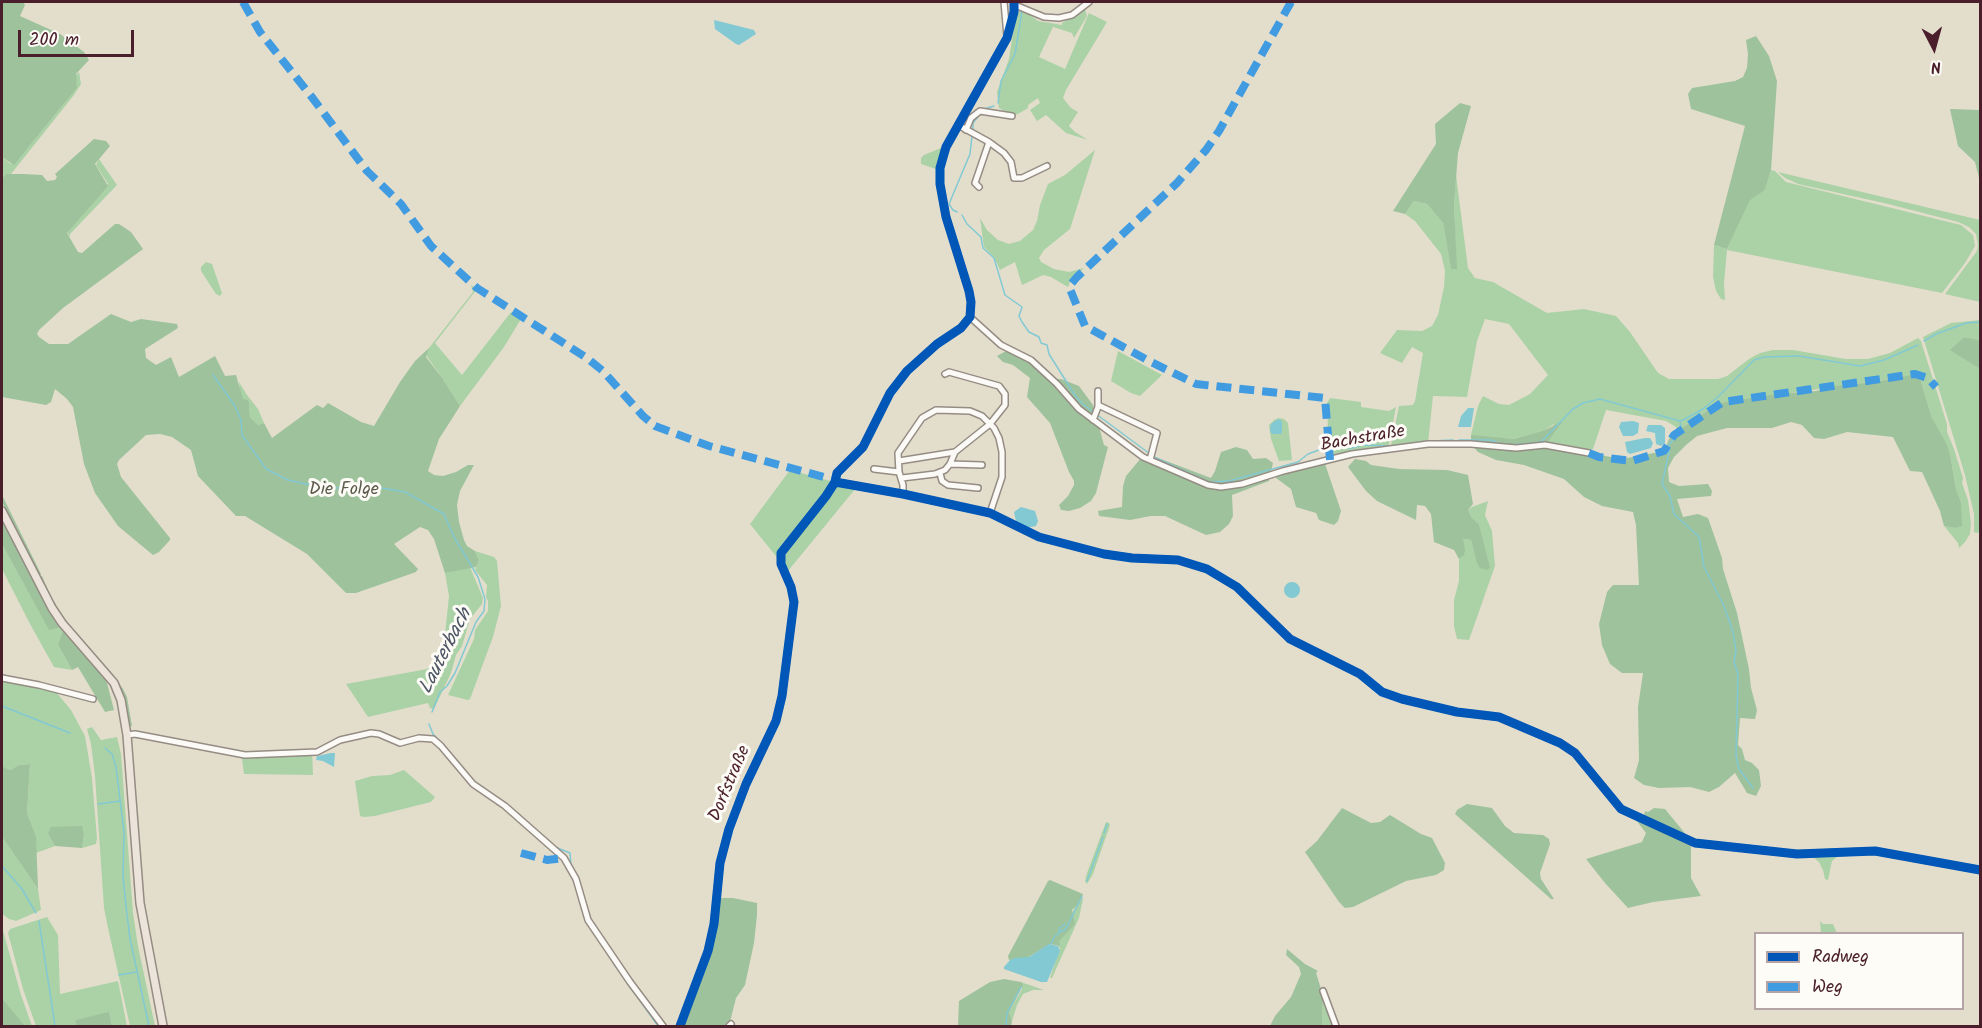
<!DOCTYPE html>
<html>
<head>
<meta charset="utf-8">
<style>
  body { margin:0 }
  #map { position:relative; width:1982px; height:1028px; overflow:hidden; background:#e3decc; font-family:Kalam,sans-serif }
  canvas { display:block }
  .frame { position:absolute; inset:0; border:3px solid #4a1f2b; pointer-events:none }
  .legend { position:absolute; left:1754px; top:932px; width:210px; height:78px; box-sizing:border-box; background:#fdfcf7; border:2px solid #b5a4a5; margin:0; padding:8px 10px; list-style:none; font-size:18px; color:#4a1f2b }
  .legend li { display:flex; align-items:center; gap:12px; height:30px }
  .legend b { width:30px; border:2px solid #b5a4a5 }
  .north { position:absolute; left:1904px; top:18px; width:60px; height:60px; -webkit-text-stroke:4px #fdfcf7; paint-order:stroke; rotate:174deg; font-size:16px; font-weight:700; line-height:24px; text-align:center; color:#4a1f2b }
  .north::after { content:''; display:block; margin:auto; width:21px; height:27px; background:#4a1f2b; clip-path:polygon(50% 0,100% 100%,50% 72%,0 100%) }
  .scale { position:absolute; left:18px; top:30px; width:116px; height:27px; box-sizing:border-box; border:3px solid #4a1f2b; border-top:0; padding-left:8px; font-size:18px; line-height:21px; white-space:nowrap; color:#4a1f2b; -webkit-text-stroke:4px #fdfcf7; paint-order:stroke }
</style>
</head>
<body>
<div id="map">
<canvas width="1982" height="1028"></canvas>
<div class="frame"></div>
<ul class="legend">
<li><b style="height:8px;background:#0057b8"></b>Radweg</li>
<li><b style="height:8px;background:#409be1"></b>Weg</li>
</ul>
<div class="north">N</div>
<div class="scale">200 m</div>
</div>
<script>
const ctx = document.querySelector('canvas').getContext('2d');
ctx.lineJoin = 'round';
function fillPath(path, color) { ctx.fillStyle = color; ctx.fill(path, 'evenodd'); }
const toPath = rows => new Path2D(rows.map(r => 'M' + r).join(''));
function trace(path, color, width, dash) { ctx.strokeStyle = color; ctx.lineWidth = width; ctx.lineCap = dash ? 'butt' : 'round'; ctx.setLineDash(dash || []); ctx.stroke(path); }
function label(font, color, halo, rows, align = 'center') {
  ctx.font = font + ' Kalam,sans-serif'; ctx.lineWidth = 6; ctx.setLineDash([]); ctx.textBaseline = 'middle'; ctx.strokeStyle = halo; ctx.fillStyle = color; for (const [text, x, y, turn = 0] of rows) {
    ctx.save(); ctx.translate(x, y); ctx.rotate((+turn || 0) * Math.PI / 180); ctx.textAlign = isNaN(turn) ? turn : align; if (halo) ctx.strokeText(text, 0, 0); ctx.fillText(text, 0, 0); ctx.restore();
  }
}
fillPath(toPath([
  [1085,9,1087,16,1074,38,1072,33,1053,27,1039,57,1065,69,1089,13,1107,22,1066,90,1063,98,1071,108,1078,112,1069,126,1075,132,1088,140,1066,133,1046,115,1037,121,1030,110,1040,103,1038,98,1028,105,1028,108,1018,114,1011,115,999,108,997,92,1009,59,1016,13,1020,11,1026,12,1038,21,1062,25,1062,23],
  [79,72,81,84,74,95,11,174,2,178,2,157,11,164,28,148,77,88,75,76],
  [941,148,943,149,939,170,921,164,921,158,924,155],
  [1095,150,1070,229,1044,250,1039,258,1041,262,1054,269,1069,272,1084,268,1070,282,1068,287,1051,277,1043,275,1022,285,1015,262,1000,270,994,257,984,247,980,218,987,230,998,240,1009,244,1020,241,1033,230,1037,221,1040,205,1048,184,1065,175],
  [99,159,117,185,70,234,70,237,67,232,108,184,96,165],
  [1771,170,1775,171,1786,182,1961,225,1973,235,1975,246,1965,263,1942,293,1727,250,1724,283,1725,300,1721,299,1716,291,1713,277,1714,245,1727,249,1750,199,1765,190],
  [1778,172,1980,220,1980,302,1945,294,1977,251,1978,245,1976,234,1969,227,1958,222,1888,204,1798,184,1785,178],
  [1456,175,1468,268,1475,278,1493,282,1547,313,1584,309,1616,316,1630,332,1658,373,1669,379,1718,379,1727,376,1749,359,1760,353,1773,350,1793,350,1846,359,1868,359,1890,353,1918,338,1921,341,1947,424,1947,432,1954,449,1963,478,1962,483,1968,500,1971,523,1970,534,1965,542,1959,548,1958,543,1944,526,1955,528,1961,502,1956,489,1950,454,1932,418,1919,375,1719,403,1677,431,1676,427,1666,421,1606,410,1593,449,1580,449,1546,443,1554,424,1545,430,1514,439,1477,437,1471,435,1478,406,1483,396,1499,404,1509,405,1530,394,1548,375,1509,324,1485,319,1477,341,1467,397,1433,396,1428,443,1390,450,1399,406,1413,405,1415,401,1423,353,1412,347,1402,363,1380,353,1397,330,1422,331,1432,326,1438,315,1444,287,1445,271,1441,254,1415,221,1405,214,1414,201,1427,204,1443,223,1451,268,1456,268,1454,205],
  [206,262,212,264,222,293,220,296,216,294,201,271,201,267],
  [471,285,477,289,435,343,462,375,511,312,521,319,504,347,460,406,443,379,426,355,429,348,473,292],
  [1980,320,1980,340,1964,337,1951,350,1980,369,1980,531,1977,533,1974,532,1974,514,1965,475,1923,337,1951,323],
  [1118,351,1162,375,1140,396,1131,393,1111,381],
  [239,382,247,395,258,409,264,423,258,425,250,417,249,406,241,400],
  [1330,398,1361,402,1361,407,1389,411,1396,407,1388,450,1334,454,1328,433,1327,403],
  [1279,418,1284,419,1288,423,1292,460,1279,461,1271,439,1269,425,1274,420],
  [790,470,856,488,788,571,750,524],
  [1488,501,1485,515,1492,531,1495,566,1469,640,1457,639,1454,626,1454,600,1459,581,1459,559,1463,555,1463,539,1471,540,1476,561,1485,550,1479,524,1472,518,1468,510,1472,507],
  [2,544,49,629,58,628,60,626,63,629,58,645,72,670,54,667,30,624,2,569],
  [475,551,494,557,497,561,501,606,493,637,470,699,468,700,448,695,474,639,475,630,488,611,488,601,486,597,487,585,475,570,479,560],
  [470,567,483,598,482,604,470,619,462,646,456,655,451,673,434,709,430,708,428,703,368,717,346,684,427,669,441,662,439,660,443,653,449,596,445,573],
  [2,680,56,692,71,710,85,736,92,778,97,838,96,844,82,848,84,835,48,834,55,846,36,853,36,836,27,813,30,764,19,765,10,770,2,766],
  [92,727,101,740,117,737,121,754,133,913,138,946,155,1026,130,1026,108,928,104,908,95,776,91,744,87,729],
  [295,749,312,749,313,775,244,774,241,751,251,752],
  [404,770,435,797,431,802,375,816,364,817,360,816,355,781,372,776,390,775],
  [1106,822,1109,823,1110,825,1093,874,1087,884,1085,881,1087,873],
  [2,837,38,889,41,910,16,921,9,919,2,914],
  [1813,857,1837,857,1832,861,1828,880,1825,879,1823,870,1819,862],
  [1083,894,1083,899,1079,918,1052,978,1050,978,1060,948,1058,946,1060,946,1050,942,1083,897],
  [47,917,58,935,60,994,118,981,127,1026,112,1026,109,1013,75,1020,76,1026,36,1026,23,989,8,933,10,929],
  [1820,921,1823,924,1833,924,1837,933,1821,933],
  [2,927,21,995,32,1026,24,1026,2,998],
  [1021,982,1044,990,1033,990,1023,994,1017,1005,1012,1021,1009,1013,1022,989],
  [1323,996,1334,1026,1322,1026]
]), '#abd2a6');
fillPath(toPath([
  [2,2,23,2,25,5,20,16,60,34,84,52,89,60,76,74,77,88,14,165,2,157],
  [1756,36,1769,56,1777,81,1771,170,1765,190,1750,200,1727,249,1714,245,1745,126,1691,109,1688,94,1692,88,1735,81,1743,77,1747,68,1748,54,1746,40],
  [1460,103,1471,106,1458,153,1454,205,1457,269,1451,269,1443,223,1427,204,1414,201,1405,214,1393,211,1436,144,1435,124],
  [1950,109,1980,110,1980,182,1975,162,1958,146],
  [94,139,106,141,110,146,95,164,108,186,67,233,78,252,82,253,115,224,119,224,131,232,143,249,63,308,39,330,37,334,39,337,49,344,68,344,111,314,131,322,141,319,177,324,178,328,145,349,146,358,156,365,171,357,179,377,215,356,225,376,236,375,243,399,247,400,249,403,250,417,258,425,264,423,272,438,317,405,323,408,328,403,361,422,374,426,400,382,415,361,429,348,426,357,443,379,460,406,439,439,428,471,434,475,443,476,456,472,468,465,474,465,460,491,457,505,459,522,464,540,467,546,475,551,479,560,476,567,445,573,434,539,428,530,420,527,394,544,418,569,416,572,356,593,346,593,307,554,245,516,236,516,198,476,191,450,172,437,160,434,146,435,119,460,117,464,121,477,170,538,170,540,159,552,153,555,118,526,95,493,84,464,73,407,67,399,55,389,51,402,46,405,2,397,2,178,7,174,24,174,42,175,47,181,55,180,57,177,55,174],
  [1964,337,1980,340,1980,369,1950,350],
  [1008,350,1028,355,1037,366,1054,379,1061,379,1079,386,1093,405,1104,445,1108,447,1096,493,1091,501,1080,508,1069,511,1061,510,1059,505,1068,496,1074,485,1074,481,1069,472,1050,423,1027,397,1030,378,1013,365,1003,362,997,356],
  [1912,375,1919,375,1932,418,1946,443,1950,454,1956,489,1961,502,1962,526,1955,528,1944,526,1940,511,1922,472,1910,471,1893,437,1847,432,1824,439,1814,438,1802,425,1791,422,1772,428,1727,428,1697,436,1686,445,1674,457,1668,468,1669,482,1679,486,1708,484,1712,491,1711,496,1677,499,1683,517,1698,514,1708,518,1722,558,1723,569,1737,613,1749,669,1751,688,1757,710,1755,719,1740,718,1738,745,1742,749,1745,760,1752,763,1759,770,1761,786,1756,796,1747,793,1735,773,1719,787,1709,792,1690,787,1659,788,1644,785,1634,778,1639,760,1638,707,1643,673,1622,673,1610,664,1602,645,1599,624,1607,592,1613,585,1639,585,1636,525,1633,512,1602,506,1584,497,1564,479,1524,465,1496,460,1478,452,1471,444,1471,435,1514,439,1545,430,1563,421,1545,445,1622,459,1664,451,1670,437,1677,431,1719,403,1777,394,1816,391,1835,386,1873,382],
  [1236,447,1247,450,1253,459,1266,458,1273,463,1269,481,1232,495,1233,516,1229,524,1220,532,1206,535,1165,516,1151,516,1130,520,1099,516,1098,511,1122,507,1123,486,1126,476,1141,458,1153,456,1211,478,1215,471,1221,452],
  [1355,459,1366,461,1371,465,1399,469,1447,470,1468,475,1473,504,1468,510,1472,518,1479,524,1490,568,1487,570,1480,568,1476,561,1471,540,1463,539,1465,550,1464,555,1459,559,1454,550,1434,542,1431,514,1425,506,1417,505,1416,520,1377,501,1366,491,1348,467],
  [1324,461,1341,511,1338,521,1334,525,1319,520,1316,513,1296,507,1291,489,1276,478,1279,473],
  [2,495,41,574,39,575,2,502],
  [2,518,45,603,60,626,58,628,49,630,2,544],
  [42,576,51,597,68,623,111,672,123,689,127,697,132,726,130,726,126,701,119,686,63,620,53,604,40,577],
  [63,629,106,679,114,710,105,712,78,667,72,670,58,645],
  [30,764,27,813,36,836,38,889,2,837,2,766,10,770,19,765],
  [1467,804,1492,808,1505,826,1514,833,1543,835,1549,839,1550,844,1540,873,1541,879,1554,899,1551,899,1455,814,1457,810],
  [1342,808,1371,823,1380,822,1390,815,1421,834,1432,838,1445,863,1444,870,1436,875,1406,881,1353,907,1345,908,1339,902,1305,852,1317,841],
  [1654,808,1665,809,1688,837,1644,815,1645,811,1648,812],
  [1636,820,1666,831,1691,844,1691,878,1701,896,1653,902,1628,908,1605,883,1586,859,1642,842,1646,833],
  [82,826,84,835,82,848,55,846,48,834,51,827],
  [1050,880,1083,894,1079,904,1072,910,1075,924,1059,941,1060,946,1050,944,1027,958,1009,960,1008,956,1048,881],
  [717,898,733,898,757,903,757,915,754,943,745,985,736,998,729,1026,680,1026,705,961],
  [1287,949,1305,964,1318,971,1316,973,1323,995,1322,1026,1270,1026,1275,1016,1291,997,1301,974,1299,967,1286,955],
  [1004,979,1021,982,1023,985,1009,1013,1012,1021,1011,1026,958,1026,959,1001,990,982],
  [2,998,24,1025,24,1026,2,1026],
  [109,1012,112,1026,76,1026,75,1020]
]), '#9ec29c');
fillPath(toPath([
  [714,20,754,30,756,34,739,45,736,44,715,29],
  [1468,408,1474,408,1471,427,1458,427,1461,416],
  [1278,419,1282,421,1282,432,1281,434,1273,434,1270,432,1271,424],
  [1633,421,1639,423,1638,433,1633,436,1623,436,1619,427,1621,422],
  [1648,425,1661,425,1665,428,1665,443,1661,446,1656,444,1655,433,1646,431],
  [1645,438,1650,438,1653,443,1651,448,1630,454,1627,452,1625,442],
  [1021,507,1035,511,1038,521,1036,526,1026,528,1016,521,1014,512],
  '1284 590a8 8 0 1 1 16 0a8 8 0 1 1-16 0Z',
  [331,753,335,753,334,767,323,761,316,760,317,756],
  [1049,944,1058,946,1060,951,1047,982,1041,982,1004,969,1004,967,1010,960,1015,958,1029,957]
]), '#82c9d3');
trace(toPath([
  [998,103,1001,81,1015,54,1022,11],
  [984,109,994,106],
  [973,130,973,123,981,113],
  [957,212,953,210,949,204,970,154,972,136],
  [962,215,967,224,981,237,983,248,994,258,1005,295,1022,307,1019,316,1022,322,1029,332,1039,337,1041,343,1047,345,1049,354,1076,397,1084,405,1150,454],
  [1924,341,1936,334,1966,323,1980,322],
  [213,375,235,406,241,420,242,435,266,469,288,480,315,486,335,488,370,486,405,492,444,514,454,537,478,577,485,599,484,611,476,622,455,673,447,686,440,692,432,712],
  [1680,421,1681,429],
  [1681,432,1675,437,1669,445,1669,452,1662,484,1670,496,1674,514,1699,537,1704,567,1724,606,1733,632,1736,651,1734,662,1738,674,1736,756,1739,769,1753,788],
  [1459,440,1491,440,1500,444],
  [1431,441,1453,440],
  [1510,445,1541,442,1573,409,1583,403,1600,399,1680,421,1683,420,1703,409,1719,396,1754,360,1764,357,1799,356,1860,366,1884,360,1918,345],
  [1333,447,1352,448,1362,445,1394,446],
  [1154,457,1209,482,1229,481,1298,462,1308,454,1327,447],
  [2,706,70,733],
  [429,724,433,734,457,761],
  [105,748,112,754,116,767,124,832,123,877,126,906,130,939,149,1026],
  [98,804,120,801],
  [1104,833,1107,824],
  [555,847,570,853,571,865],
  [2,866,22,889,36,913],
  [1087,881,1103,837],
  [39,921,55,1026],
  [1059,932,1060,928,1065,924],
  [1051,944,1054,937,1061,931,1064,931,1068,925,1082,896],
  [614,964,658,1026],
  [119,975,136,972],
  [1006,1026,1007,1013,1021,987]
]), '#82c9d3', 1.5);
const minor = toPath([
  [1004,2,1007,36],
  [1015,5,1044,17,1059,18,1072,15,1089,2],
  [958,125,989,142,1004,153,1011,162,1014,178,1022,178,1047,166],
  [966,130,971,118,980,111,1012,116],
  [979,187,975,183,989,142],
  [970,317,1001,345,1031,360,1057,384,1079,409,1143,457,1208,485,1221,487,1242,484,1283,471,1352,454,1428,444,1471,444,1516,448,1545,445,1589,453],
  [1098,405,1157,433,1150,460],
  [1093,420,1098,407,1098,391],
  [899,461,955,452,990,424,1005,405,1005,394,999,386,949,372,945,374],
  [950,464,982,465],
  [874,469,899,472],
  [940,473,942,481,948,485,978,488],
  [902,478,935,474,945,470,950,464,955,452],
  [835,482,903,494,990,513,1039,537,1104,554,1132,558,1178,560,1207,569,1237,587,1290,639,1360,674,1382,692,1402,699,1457,712,1499,717,1560,743,1575,753,1621,809,1695,843,1797,854,1875,851,1980,870],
  [903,494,903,485,899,472,898,453,922,418,936,410,970,411,982,416,994,428,999,438,1002,452,1002,477,990,513],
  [2,678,39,685,93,699],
  [127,735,135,734,245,755,317,752,340,740,371,733,379,734,400,743,419,738,433,739,441,746,473,784,505,806,564,858,576,879,588,920,630,982,663,1026],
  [1323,991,1336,1026],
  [680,1026,708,951,714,924,720,863,729,829,746,784,776,721,782,696,794,602,791,587,781,564,781,553,826,496,835,482,837,473,863,447,890,393,907,371,937,344,961,328,970,317,971,302,969,291,946,217,940,184,940,168,946,147,1007,38,1014,12,1014,2],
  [729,1026,731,1024]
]);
const major = toPath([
  [2,511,52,608,62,623,114,683,121,700,127,735,140,903,163,1026]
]);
trace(minor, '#958c84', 8);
trace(major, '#958c84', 10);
trace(minor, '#fbfaf7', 5);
trace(major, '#ece4da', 7);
trace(toPath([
  [243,2,260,32,311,96,367,171,401,204,431,246,477,288,587,358,603,371,643,416,655,426,709,446,835,480],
  [1291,2,1219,131,1206,150,1177,183,1077,277,1071,284,1070,289,1085,326,1149,361,1196,384,1325,398,1330,460],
  [1589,453,1599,457,1632,461,1664,451,1674,435,1723,402,1915,374,1928,378,1936,387],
  [521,853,547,860,564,858]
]), '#409be1', 8, [15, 8]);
trace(toPath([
  [835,482,903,494,990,513,1039,537,1104,554,1132,558,1178,560,1207,569,1237,587,1290,639,1360,674,1382,692,1402,699,1457,712,1499,717,1560,743,1575,753,1621,809,1695,843,1797,854,1875,851,1980,870],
  [680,1026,708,951,714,924,720,863,729,829,746,784,776,721,782,696,794,602,791,587,781,564,781,553,826,496,835,482,837,473,863,447,890,393,907,371,937,344,961,328,970,317,971,302,969,291,946,217,940,184,940,168,946,147,1007,38,1014,12,1014,2]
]), '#0057b8', 9);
label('18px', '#4a1f2b', '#fdfcf7', [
  ["Bachstraße",1363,440,-10],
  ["Dorfstraße",731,784,-67]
]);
label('18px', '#5c5a4b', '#fdfcf7', [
  ["Die Folge",344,491]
]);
label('italic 20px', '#4f5767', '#fdfcf7', [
  ["Lauterbach",447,652,-63]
]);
</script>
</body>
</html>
